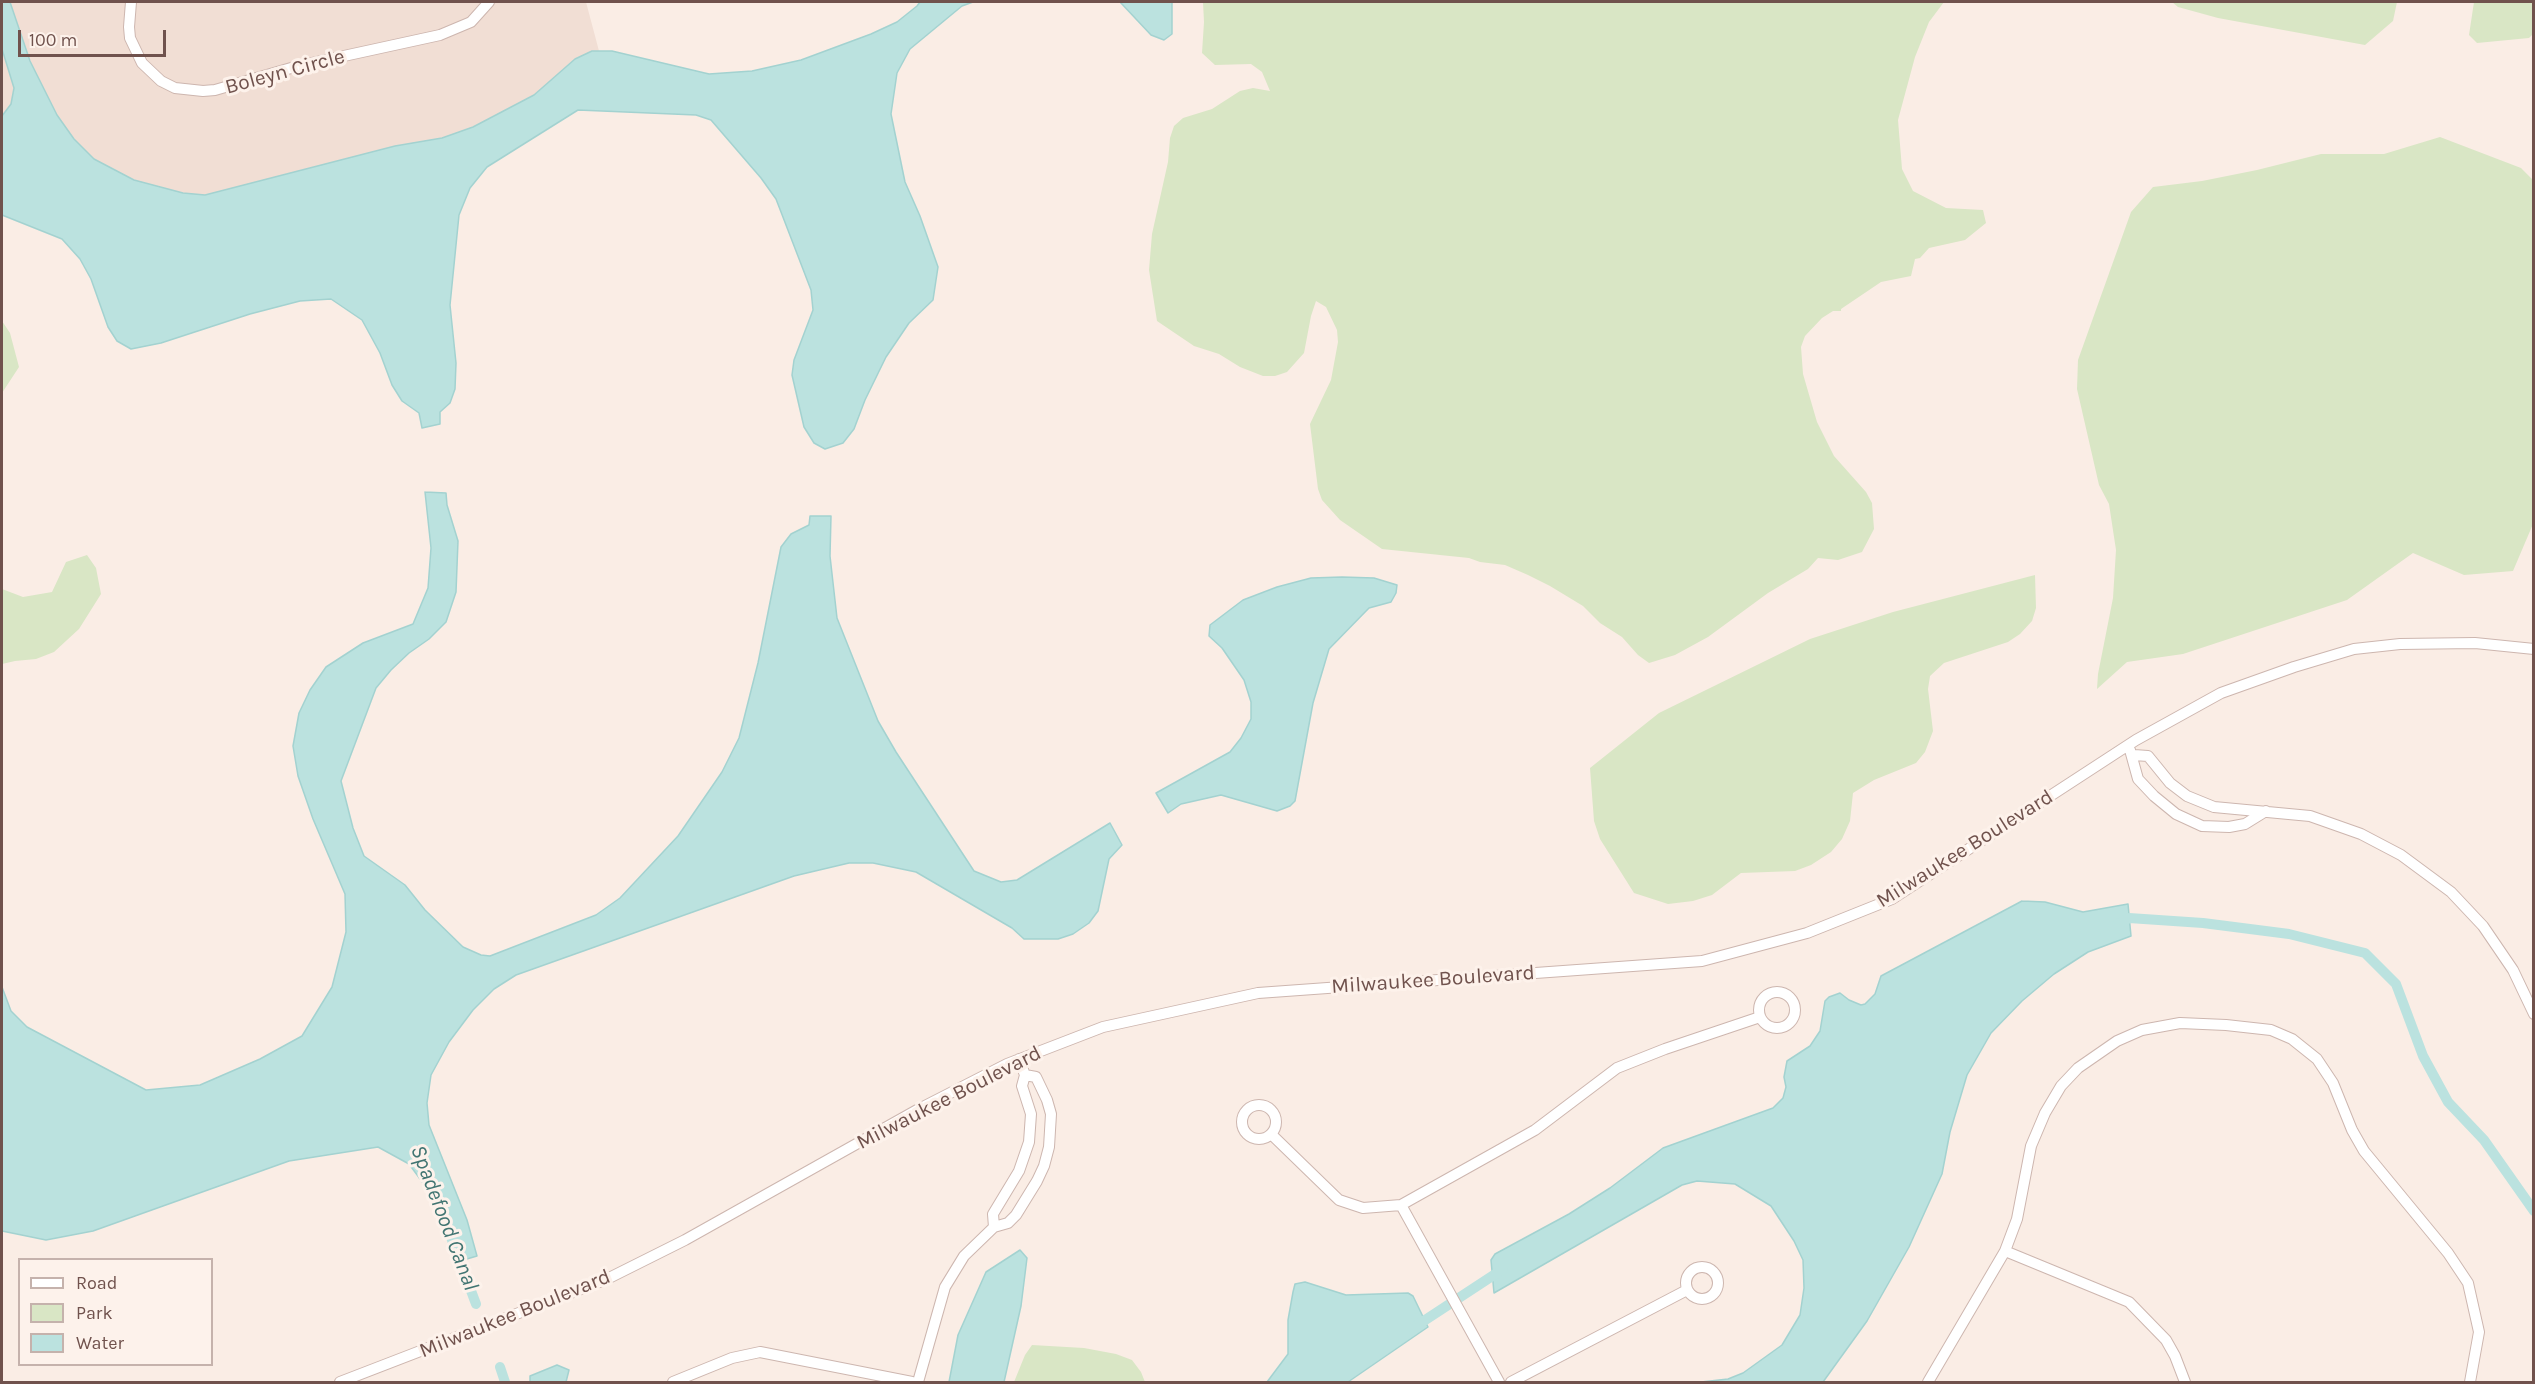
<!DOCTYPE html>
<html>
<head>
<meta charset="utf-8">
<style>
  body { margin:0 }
  #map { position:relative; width:2535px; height:1384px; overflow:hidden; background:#faede5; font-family:Karla,sans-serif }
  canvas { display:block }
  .frame { position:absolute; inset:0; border:3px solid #70524d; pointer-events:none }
  .legend { position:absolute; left:18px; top:1258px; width:195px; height:108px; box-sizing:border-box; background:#fdf2eb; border:2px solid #c5b2ac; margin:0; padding:8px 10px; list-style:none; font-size:18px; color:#70524d }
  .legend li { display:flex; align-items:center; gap:12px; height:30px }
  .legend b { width:30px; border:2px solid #c5b2ac }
  .scale { position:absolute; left:18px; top:30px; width:148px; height:27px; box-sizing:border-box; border:3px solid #70524d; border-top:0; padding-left:8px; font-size:18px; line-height:21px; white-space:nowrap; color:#70524d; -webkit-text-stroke:4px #fdf2eb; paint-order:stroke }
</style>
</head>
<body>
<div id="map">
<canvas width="2535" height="1384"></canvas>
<div class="frame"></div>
<ul class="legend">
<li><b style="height:8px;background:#fff"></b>Road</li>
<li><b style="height:16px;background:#d9e6c5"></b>Park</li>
<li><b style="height:16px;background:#bbe2df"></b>Water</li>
</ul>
<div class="scale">100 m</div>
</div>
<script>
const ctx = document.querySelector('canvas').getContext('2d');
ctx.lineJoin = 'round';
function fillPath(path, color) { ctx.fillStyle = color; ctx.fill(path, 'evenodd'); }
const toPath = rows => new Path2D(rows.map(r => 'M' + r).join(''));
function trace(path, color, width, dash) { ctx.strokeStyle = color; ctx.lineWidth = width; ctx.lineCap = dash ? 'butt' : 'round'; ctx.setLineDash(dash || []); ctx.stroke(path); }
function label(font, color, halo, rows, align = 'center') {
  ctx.font = font + ' Karla,sans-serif'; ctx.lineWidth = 6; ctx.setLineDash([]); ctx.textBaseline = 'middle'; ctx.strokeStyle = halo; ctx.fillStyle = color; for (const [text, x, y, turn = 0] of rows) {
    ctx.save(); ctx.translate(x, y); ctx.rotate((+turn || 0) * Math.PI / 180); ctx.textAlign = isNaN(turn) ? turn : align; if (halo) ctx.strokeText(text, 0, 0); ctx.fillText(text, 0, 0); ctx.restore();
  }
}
fillPath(toPath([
  [10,2,586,2,599,51,592,51,575,59,534,95,473,127,442,138,395,146,205,195,183,193,134,180,94,159,74,139,57,115,30,61],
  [2,49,14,88,11,104,2,116]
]), '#f1ded4');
fillPath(toPath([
  [1203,2,1944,2,1929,22,1915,57,1898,120,1902,169,1913,191,1946,208,1983,210,1986,223,1965,240,1929,248,1920,258,1915,259,1911,276,1881,282,1841,309,1841,311,1833,311,1822,318,1805,336,1801,347,1803,374,1817,422,1834,456,1866,492,1872,503,1874,529,1862,552,1838,560,1818,558,1808,569,1768,593,1708,637,1675,655,1649,663,1638,655,1622,637,1600,623,1583,606,1550,586,1528,575,1505,565,1480,562,1469,558,1382,549,1340,520,1322,500,1318,489,1310,424,1331,380,1338,342,1337,330,1326,307,1316,301,1311,316,1304,353,1287,372,1275,376,1263,376,1240,367,1219,354,1194,346,1157,321,1149,270,1152,234,1168,162,1170,138,1174,126,1183,118,1212,109,1240,91,1253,88,1270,91,1262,72,1251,64,1215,65,1202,53,1204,22],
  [2172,2,2397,2,2393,21,2365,45,2218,18,2178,7],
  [2474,2,2533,2,2533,34,2529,38,2477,43,2469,35],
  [2440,137,2521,168,2533,180,2533,524,2513,571,2464,575,2413,553,2347,600,2183,654,2127,662,2097,689,2098,674,2113,598,2116,550,2109,504,2099,485,2077,389,2078,360,2131,212,2153,187,2202,181,2257,170,2321,154,2384,154],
  [2,321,10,333,19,367,2,393],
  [87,555,96,568,101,594,79,629,54,652,36,659,15,661,2,664,2,589,23,597,52,592,66,562],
  [2035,575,2036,608,2032,621,2020,634,2008,642,1944,663,1930,676,1928,689,1933,731,1925,752,1916,763,1874,780,1853,793,1850,821,1842,839,1831,852,1811,865,1795,871,1741,873,1712,895,1693,901,1668,904,1634,893,1600,839,1594,821,1590,768,1659,713,1810,639,1893,612],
  [1032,1345,1084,1348,1116,1354,1132,1360,1141,1372,1145,1382,1014,1382,1025,1355]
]), '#d9e6c5');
const water = toPath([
  [2,2,10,2,30,61,57,115,74,139,94,159,134,180,183,193,205,195,395,146,442,138,473,127,534,95,575,59,592,51,612,51,709,74,752,71,801,60,871,34,897,22,917,6,920,2,973,2,962,6,910,49,897,73,891,114,905,182,920,216,938,267,933,300,909,323,886,357,865,400,854,429,843,443,825,449,814,443,804,427,792,375,794,360,813,310,811,290,776,199,761,178,711,120,696,115,578,110,487,167,470,188,459,215,450,305,456,363,455,389,450,403,440,412,440,424,422,428,419,413,402,401,392,385,380,353,362,320,331,299,300,301,250,314,161,343,131,349,117,341,108,327,91,279,80,259,62,239,2,215,2,116,11,104,14,88,2,49,2,2],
  [1120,2,1172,2,1172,34,1164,40,1151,35,1120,2],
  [425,492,446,493,447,505,458,541,456,592,446,622,429,639,409,653,391,670,376,688,341,781,353,828,364,856,405,885,425,910,463,947,481,955,490,956,596,915,620,898,678,836,722,772,739,738,758,663,781,547,791,534,809,525,810,516,831,516,830,556,837,618,878,721,896,752,974,871,1001,882,1017,880,1110,823,1122,845,1109,859,1098,911,1089,923,1073,934,1058,939,1024,939,1012,928,916,872,873,863,849,863,794,876,516,975,494,989,473,1010,449,1042,431,1075,427,1103,429,1125,467,1220,477,1256,460,1261,443,1216,426,1187,409,1164,378,1147,289,1161,93,1231,46,1240,2,1231,2,987,11,1011,27,1027,146,1090,200,1085,260,1059,302,1036,332,987,346,932,345,894,313,819,298,776,293,746,299,713,310,690,326,667,363,643,413,624,428,588,431,548,425,492],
  [1342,577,1374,578,1397,585,1396,593,1391,602,1369,608,1329,649,1313,703,1295,801,1290,806,1277,811,1221,795,1181,804,1168,813,1156,793,1230,752,1241,738,1251,719,1251,702,1244,680,1222,648,1209,636,1210,625,1243,600,1277,587,1311,578,1342,577],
  [2022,901,2045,902,2083,912,2128,904,2131,936,2088,952,2054,974,2022,1001,1991,1033,1967,1075,1950,1132,1942,1174,1909,1247,1867,1321,1823,1382,1701,1382,1728,1379,1743,1373,1782,1345,1800,1315,1804,1288,1803,1260,1794,1241,1771,1206,1735,1184,1697,1181,1682,1185,1494,1293,1491,1260,1495,1254,1569,1214,1610,1188,1663,1148,1773,1108,1783,1098,1786,1087,1784,1077,1787,1061,1810,1046,1820,1031,1825,1001,1829,997,1840,993,1849,1000,1861,1005,1865,1004,1875,994,1881,976,2022,901],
  [1020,1250,1027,1258,1021,1306,1004,1382,949,1382,958,1335,986,1272,1020,1250],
  [1305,1282,1346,1295,1408,1293,1413,1296,1428,1327,1348,1382,1267,1382,1288,1354,1288,1320,1293,1292,1295,1284,1305,1282],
  [557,1365,569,1370,566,1382,530,1382,530,1376,557,1365]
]);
fillPath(water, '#bbe2df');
trace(water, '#a3d2d0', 1.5);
trace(toPath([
  [2118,924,2129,918,2203,923,2289,934,2365,953,2396,984,2423,1056,2448,1102,2484,1140,2534,1211],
  [437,1200,476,1304],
  [1413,1328,1503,1269],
  [500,1367,505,1382]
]), '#bbe2df', 10);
const street = toPath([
  [131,2,129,27,130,38,142,63,161,81,175,88,203,91,215,90,298,66,440,35,471,22,489,2],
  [2130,750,2138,779,2154,796,2176,814,2202,826,2229,827,2245,824,2266,811],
  [2134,755,2148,756,2170,783,2187,796,2214,807,2310,816,2361,834,2401,855,2451,892,2483,926,2513,970,2534,1014],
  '1759 1010a18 18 0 1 1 36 0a18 18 0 1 1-36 0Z',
  [1019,1059,1025,1075,1022,1086,1031,1114,1029,1142,1019,1171,993,1214,994,1227,1008,1223,1016,1215,1037,1181,1044,1166,1049,1147,1051,1114,1047,1100,1036,1077,1025,1075],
  '1242 1122a17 17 0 1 1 34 0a17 17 0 1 1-34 0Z',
  [1271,1134,1339,1200,1363,1208,1401,1205,1535,1130,1617,1068,1665,1049,1760,1017],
  [1401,1205,1499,1382],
  [2005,1251,2129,1302,2166,1340,2175,1356,2185,1382],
  '1686 1283a16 16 0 1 1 32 0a16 16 0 1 1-32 0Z',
  [340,1382,607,1279,685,1240,917,1110,1007,1064,1103,1027,1258,993,1702,961,1807,933,1892,899,2136,740,2221,693,2294,667,2354,649,2400,644,2475,643,2534,649],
  [673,1382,732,1358,760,1352,912,1382],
  [918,1382,945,1287,964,1256,994,1227],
  [1511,1382,1687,1290],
  [1928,1382,2005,1251,2017,1219,2031,1146,2045,1113,2061,1086,2078,1068,2117,1041,2142,1030,2180,1023,2226,1025,2271,1030,2292,1039,2317,1059,2333,1083,2352,1130,2364,1151,2448,1253,2468,1283,2479,1332,2470,1382]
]);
trace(street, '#cdb6af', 12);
trace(street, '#fff', 10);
label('21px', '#70524d', '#fdf2eb', [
  ["Boleyn Circle",285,72,-15],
  ["Milwaukee Boulevard",1965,849,-32],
  ["Milwaukee Boulevard",1433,980,-4],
  ["Milwaukee Boulevard",949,1098,-27],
  ["Milwaukee Boulevard",515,1314,-22]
]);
label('italic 22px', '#427572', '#fdf2eb', [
  ["Spadefood Canal",444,1218,69]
]);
</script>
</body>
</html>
